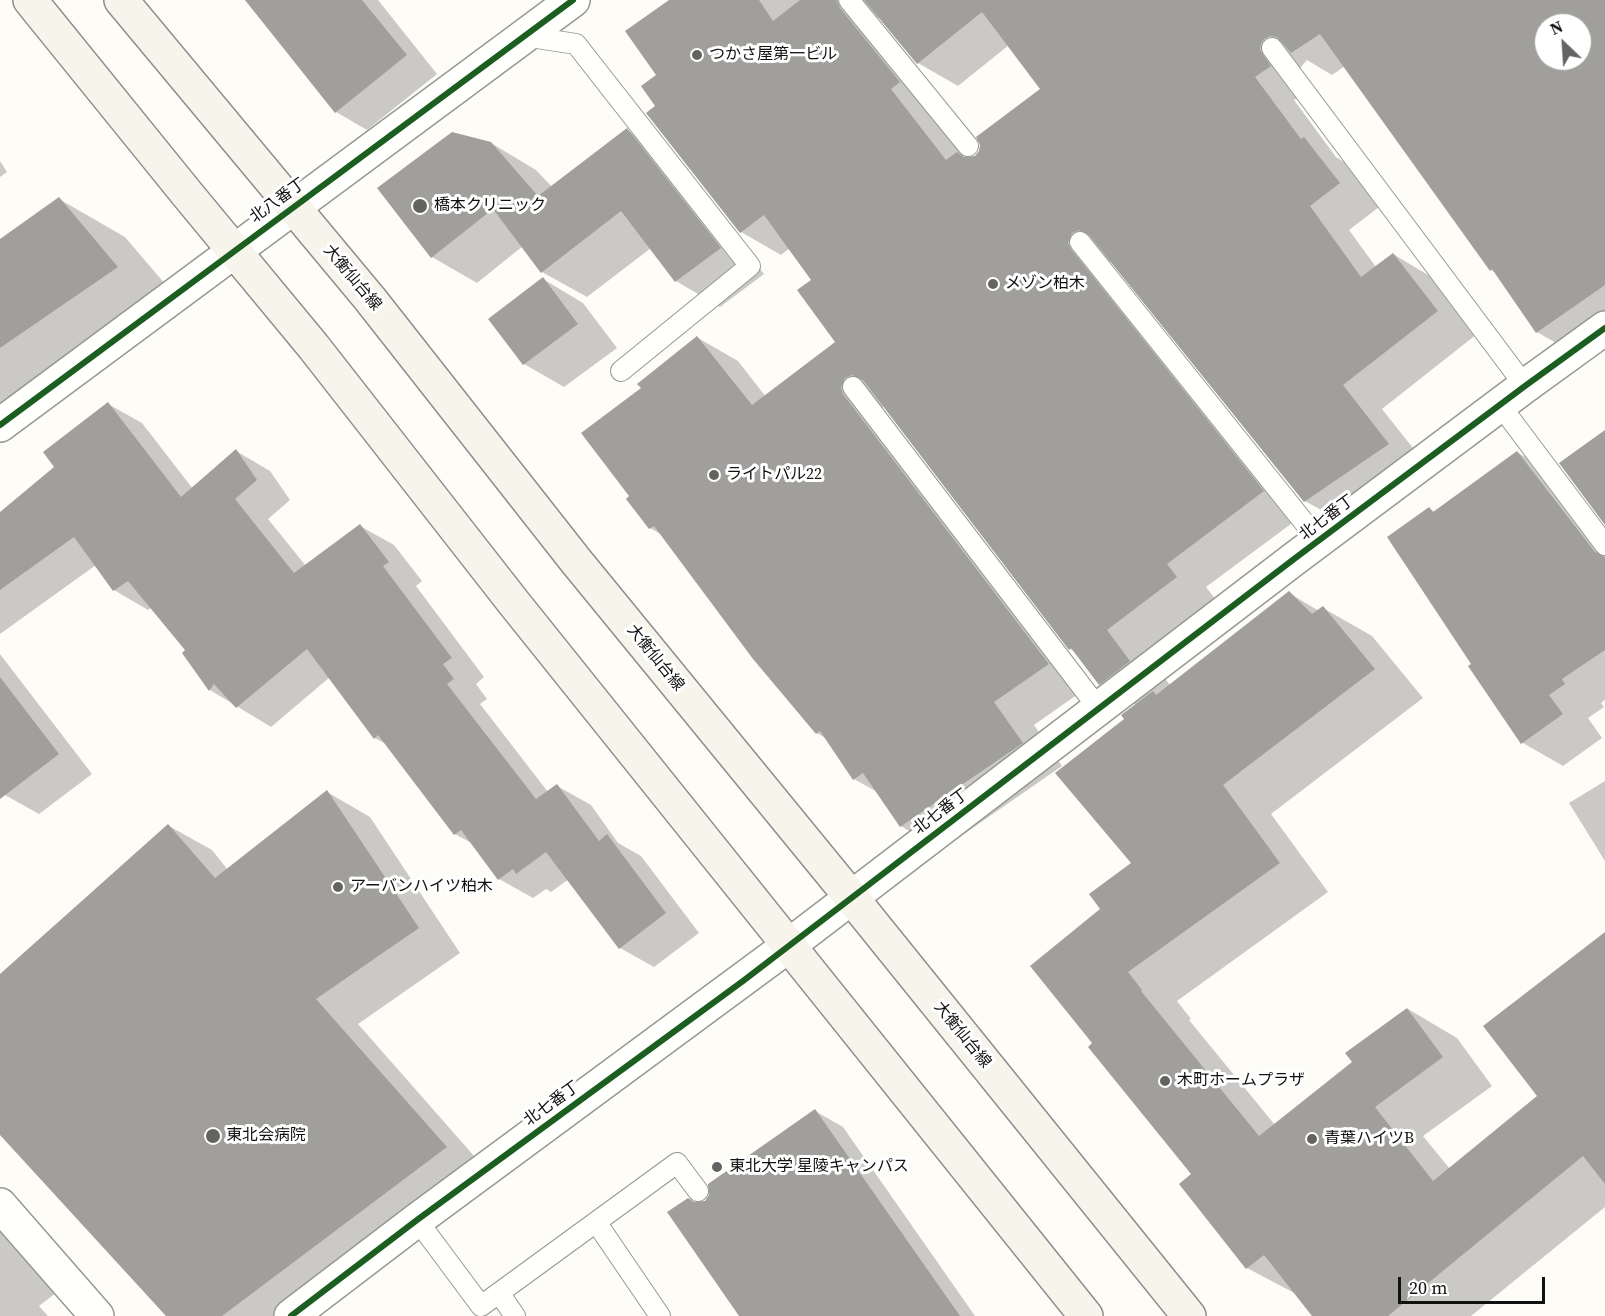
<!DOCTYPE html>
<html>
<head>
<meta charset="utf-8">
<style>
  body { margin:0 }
  #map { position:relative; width:1605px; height:1316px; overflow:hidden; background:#fdfcf7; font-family:"Source Serif 4",serif }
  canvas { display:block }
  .north { position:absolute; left:1533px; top:12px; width:60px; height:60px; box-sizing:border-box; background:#fff; border:2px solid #a0a0a0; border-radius:50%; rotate:335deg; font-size:16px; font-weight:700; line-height:24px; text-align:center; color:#111 }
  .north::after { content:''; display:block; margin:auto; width:21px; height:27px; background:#646362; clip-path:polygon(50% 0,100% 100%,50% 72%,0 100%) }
  .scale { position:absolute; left:1398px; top:1277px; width:147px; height:27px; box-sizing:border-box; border:3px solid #111; border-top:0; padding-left:8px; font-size:18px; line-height:21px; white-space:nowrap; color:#111; -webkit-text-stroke:4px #fff; paint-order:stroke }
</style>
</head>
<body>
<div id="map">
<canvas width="1605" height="1316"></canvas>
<div class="north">N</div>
<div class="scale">20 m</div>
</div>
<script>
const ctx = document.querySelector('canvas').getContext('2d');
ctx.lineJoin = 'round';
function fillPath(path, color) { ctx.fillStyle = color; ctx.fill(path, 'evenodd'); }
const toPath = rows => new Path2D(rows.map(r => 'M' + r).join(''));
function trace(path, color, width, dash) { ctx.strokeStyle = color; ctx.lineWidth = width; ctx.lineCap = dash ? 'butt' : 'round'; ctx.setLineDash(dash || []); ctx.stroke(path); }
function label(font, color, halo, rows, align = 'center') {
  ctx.font = font + ' "Source Serif 4","Noto Sans JP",serif'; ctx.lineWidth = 6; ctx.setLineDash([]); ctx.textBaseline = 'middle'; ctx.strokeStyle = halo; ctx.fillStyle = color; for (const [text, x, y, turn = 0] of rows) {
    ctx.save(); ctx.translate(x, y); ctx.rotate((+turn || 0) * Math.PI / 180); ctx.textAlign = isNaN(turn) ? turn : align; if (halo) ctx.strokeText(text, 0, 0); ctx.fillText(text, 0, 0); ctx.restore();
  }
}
fillPath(toPath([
  [245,0,378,0,437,74,367,130,336,112],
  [671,0,1605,0,1605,335,1577,355,1537,332,1496,273,1491,270,1345,66,1332,75,1307,60,1301,67,1300,74,1310,90,1294,100,1336,157,1344,162,1379,207,1349,230,1376,267,1393,254,1433,278,1477,334,1382,409,1428,467,1346,524,1305,501,1111,259,1108,267,1303,515,1206,587,1216,600,1146,653,1170,685,1289,593,1319,611,1323,608,1372,636,1423,698,1271,814,1328,892,1177,1001,1191,1019,1189,1020,1275,1125,1354,1063,1408,1009,1457,1038,1492,1086,1423,1136,1450,1169,1539,1096,1605,934,1605,1207,1471,1316,1314,1316,1298,1295,1247,1268,1193,1174,1095,1043,1102,910,1134,864,1126,720,1136,705,1100,684,1076,652,1070,649,884,405,881,412,1088,687,1034,725,1062,766,941,850,901,826,879,793,854,779,827,739,817,733,664,536,650,528,632,497,643,388,698,338,738,361,766,397,837,342,813,280,790,248,781,255,741,232,657,107,658,75],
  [880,16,918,63,958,86,1009,45,1042,89,976,157,966,159,931,113,877,20],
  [1545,24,1581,24,1581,60,1545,60],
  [627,130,671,156,764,274,720,307,676,281,651,248,587,297,542,272,523,246,477,283,432,257,379,189,491,143,536,170,552,187],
  [0,161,7,172,0,177],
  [59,199,125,237,183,305,0,432,0,241],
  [543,279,583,303,617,348,564,387,524,364],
  [108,404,142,423,193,489,236,451,270,471,290,500,268,519,306,566,360,526,394,545,422,581,416,586,484,677,476,684,487,699,480,704,548,792,557,786,591,805,618,843,641,856,699,933,654,967,620,948,569,879,551,892,546,889,533,898,499,879,473,844,455,834,388,745,375,738,330,677,271,727,210,690,188,650,152,607,148,610,114,590,96,565,0,634,0,514,56,468],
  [1517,452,1557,476,1605,537,1605,557,1596,564,1605,577,1605,700,1601,703,1604,707,1588,718,1602,738,1563,766,1523,743,1473,664,1429,509,1435,512],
  [0,654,92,774,39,814,5,795,0,788],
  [1605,781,1605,861,1569,803],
  [327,792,370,817,460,953,358,1024,489,1173,298,1316,168,1316,0,1133,0,976,169,826,212,850,228,870],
  [815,1111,843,1127,975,1316,741,1316,705,1202],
  [0,1219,56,1293,39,1306,48,1316,0,1316]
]), '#0003');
fillPath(toPath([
  [245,0,362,0,407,55,335,113],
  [669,0,759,0,773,21,800,0,837,0,840,8,900,82,891,89,946,160,957,152,964,157,975,156,979,151,980,145,976,137,1040,89,982,12,917,64,864,0,1605,0,1605,285,1536,333,1492,269,1490,271,1320,34,1291,53,1277,37,1270,36,1264,39,1261,44,1260,50,1271,66,1255,77,1301,139,1304,137,1340,183,1310,206,1361,277,1393,253,1438,311,1343,385,1389,444,1304,502,1089,235,1079,230,1072,233,1068,243,1071,249,1264,491,1167,564,1177,577,1107,630,1130,661,1099,685,1071,648,1069,650,863,380,852,375,845,378,841,388,843,394,1049,664,994,702,1023,743,900,827,863,773,853,780,820,731,816,734,753,659,654,526,649,529,626,499,629,496,581,433,641,388,637,384,697,336,752,405,835,342,797,290,811,280,764,215,740,233,646,113,655,106,641,86,656,75,625,31],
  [1545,24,1581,24,1581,60,1545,60],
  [627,128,721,248,675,282,621,211,541,273,493,209,431,258,377,188,452,132,491,142,538,196],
  [59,197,118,267,0,348,0,239],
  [543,277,578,324,523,365,488,319],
  [108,402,181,497,236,449,257,480,235,499,294,573,360,524,389,562,383,566,452,658,443,664,454,679,447,684,536,799,557,784,599,841,607,834,666,913,619,949,546,852,516,874,513,869,498,880,461,830,454,835,378,735,374,739,307,649,236,708,214,684,209,691,182,653,185,650,128,581,113,591,74,537,0,590,0,512,54,467,43,452],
  [1605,430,1605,525,1559,463],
  [1517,451,1595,552,1605,557,1605,650,1562,679,1565,684,1549,695,1563,714,1521,744,1468,666,1471,664,1387,537,1429,507,1433,512],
  [1289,591,1312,614,1323,606,1375,669,1223,785,1280,863,1128,972,1142,990,1141,991,1259,1136,1352,1062,1345,1053,1407,1008,1443,1057,1375,1107,1433,1181,1537,1096,1483,1026,1605,932,1605,1184,1583,1156,1388,1316,1312,1316,1264,1255,1246,1269,1179,1184,1191,1174,1088,1047,1092,1043,1030,966,1100,909,1089,894,1131,863,1055,773,1124,719,1121,715,1153,691,1156,695],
  [0,677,59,754,0,799],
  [327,790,419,928,316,999,447,1147,222,1316,166,1316,0,1135,0,974,168,824,215,878],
  [815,1109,960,1316,739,1316,667,1212,688,1198,694,1202,705,1201,709,1195,708,1184]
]), '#a19f9c');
const service = toPath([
  [849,0,968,146],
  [524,36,576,44,750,266,621,371],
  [1272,48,1525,386],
  [1080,242,1319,541],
  [853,387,1099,709],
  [1500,405,1605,545],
  [417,1220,481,1306,677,1163,698,1191],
  [596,1222,660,1316],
  [499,1293,515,1316]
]);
const minor = toPath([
  [0,425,573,0],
  [788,946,1294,559,1525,386,1605,328],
  [0,1205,97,1316]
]);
const tertiary = toPath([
  [291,1316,417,1220,788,946]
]);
const secondary = toPath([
  [30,0,188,195,313,346,514,603,1086,1316],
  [121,0,370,299,576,561,851,897,1189,1316]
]);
trace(service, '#979795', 22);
trace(minor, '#979795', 36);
trace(tertiary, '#979795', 36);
trace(secondary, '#8e8d8b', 36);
trace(service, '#fffffe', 20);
trace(minor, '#fffffe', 33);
trace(tertiary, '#fffffe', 33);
trace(secondary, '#f6f4eb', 33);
trace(toPath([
  [0,425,573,0],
  [291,1316,417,1220,743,981,1294,559,1525,386,1605,328]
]), '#1b5e20', 6);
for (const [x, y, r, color] of [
  [697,55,6,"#646362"],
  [420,206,8,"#646362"],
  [993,284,6,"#646362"],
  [714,475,6,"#646362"],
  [338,887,6,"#646362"],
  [1165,1081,6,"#646362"],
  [213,1136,8,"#646362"],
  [1312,1139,6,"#646362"],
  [717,1167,6,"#646362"]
]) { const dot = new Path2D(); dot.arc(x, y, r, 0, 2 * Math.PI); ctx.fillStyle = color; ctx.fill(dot); trace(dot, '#fff', 2); }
label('16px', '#111', '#fff', [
  ["つかさ屋第一ビル",709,55],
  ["橋本クリニック",434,206],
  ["メゾン柏木",1005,284],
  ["ライトパル22",726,475],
  ["アーバンハイツ柏木",350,887],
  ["木町ホームプラザ",1177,1081],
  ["東北会病院",226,1136],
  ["青葉ハイツB",1324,1139],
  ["東北大学 星陵キャンパス",729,1167]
], 'left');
label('16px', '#111', '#fff', [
  ["北八番丁",278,201,-36],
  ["大衡仙台線",352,278,50],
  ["北七番丁",1327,518,-37],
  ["大衡仙台線",655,658,51],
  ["北七番丁",941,812,-37],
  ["大衡仙台線",962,1035,51],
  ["北七番丁",552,1104,-36]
]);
</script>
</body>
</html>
